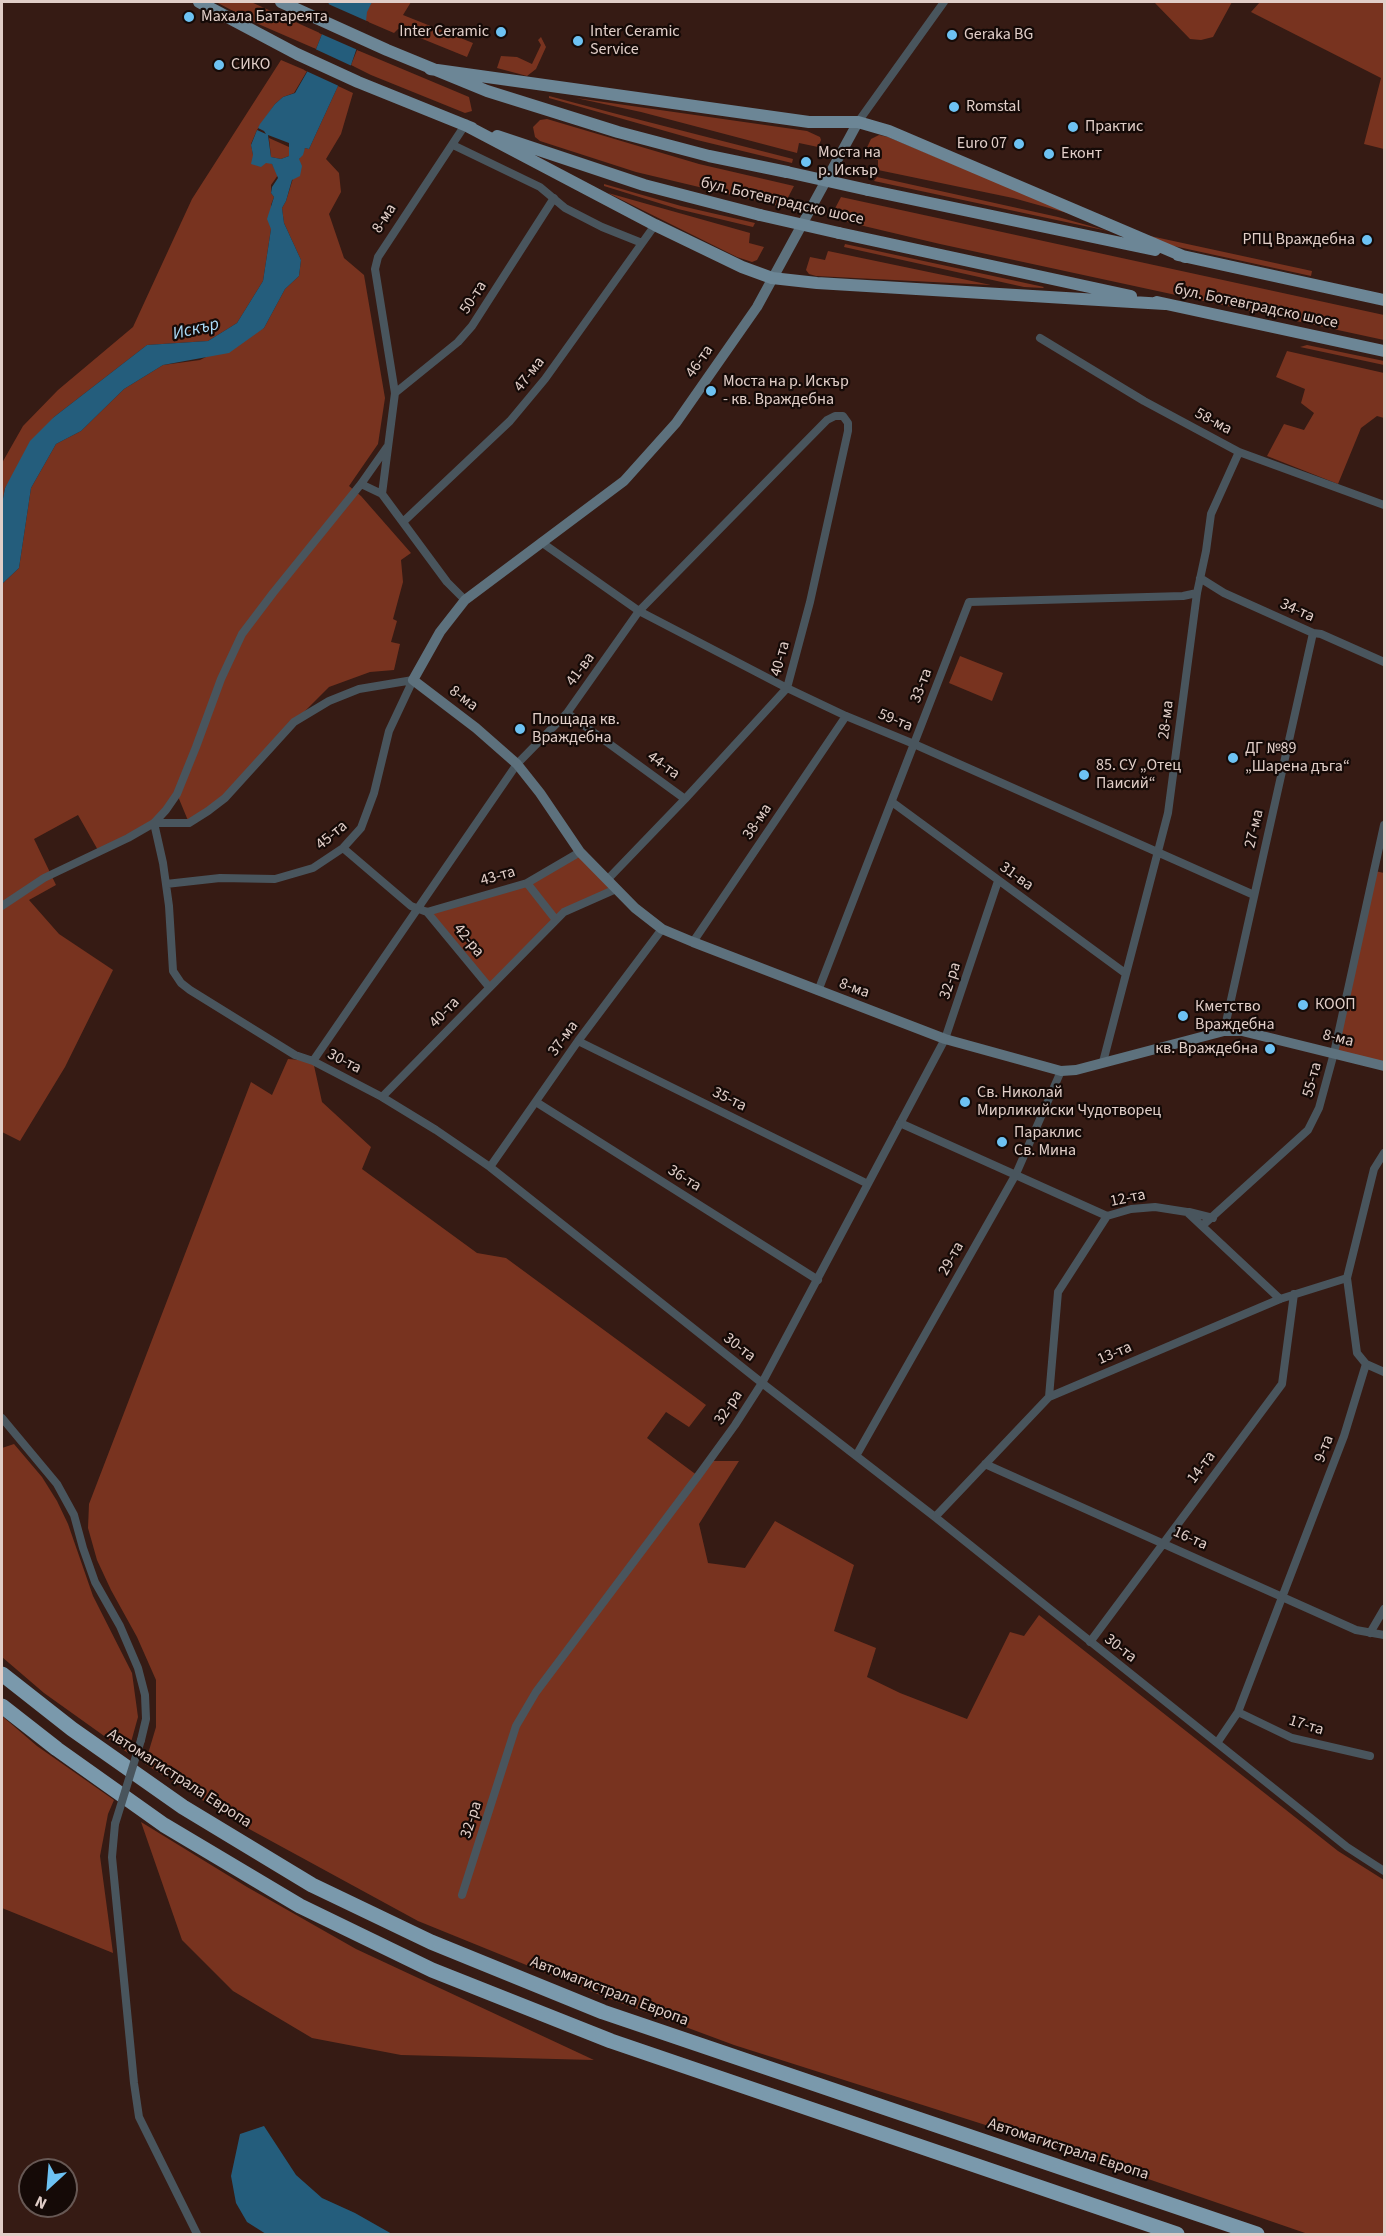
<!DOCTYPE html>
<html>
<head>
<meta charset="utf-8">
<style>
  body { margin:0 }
  #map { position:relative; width:1386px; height:2236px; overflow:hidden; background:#361b14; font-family:"Source Sans 3",sans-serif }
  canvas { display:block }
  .frame { position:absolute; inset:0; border:3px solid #e1cec8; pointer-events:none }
  .north { position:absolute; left:18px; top:2158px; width:60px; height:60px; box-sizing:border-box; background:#150a07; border:2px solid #675854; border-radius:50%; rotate:206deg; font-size:16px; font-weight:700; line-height:24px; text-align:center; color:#e1cec8 }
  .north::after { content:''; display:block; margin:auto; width:21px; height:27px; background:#6dc2f3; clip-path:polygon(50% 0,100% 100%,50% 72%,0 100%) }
</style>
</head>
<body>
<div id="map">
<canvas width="1386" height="2236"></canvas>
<div class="frame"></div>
<div class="north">N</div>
</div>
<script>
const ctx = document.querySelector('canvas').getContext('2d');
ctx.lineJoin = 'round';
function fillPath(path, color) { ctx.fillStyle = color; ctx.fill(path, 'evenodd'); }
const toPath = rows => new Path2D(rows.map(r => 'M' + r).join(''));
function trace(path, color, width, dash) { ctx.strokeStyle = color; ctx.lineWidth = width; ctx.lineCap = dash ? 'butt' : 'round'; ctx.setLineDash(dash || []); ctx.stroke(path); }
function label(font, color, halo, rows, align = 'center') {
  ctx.font = font + ' "Source Sans 3",sans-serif'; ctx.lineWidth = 4.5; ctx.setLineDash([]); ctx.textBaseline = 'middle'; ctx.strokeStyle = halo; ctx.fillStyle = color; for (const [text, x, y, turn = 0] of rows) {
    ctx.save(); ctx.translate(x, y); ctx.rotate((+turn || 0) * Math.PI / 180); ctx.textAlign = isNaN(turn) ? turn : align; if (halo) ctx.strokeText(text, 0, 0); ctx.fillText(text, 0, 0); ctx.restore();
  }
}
fillPath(toPath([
  [216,2,251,2,322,34,316,49,256,23],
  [372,2,411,2,403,15,473,43,467,57,398,29,394,33,366,21,366,12],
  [1154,2,1232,2,1213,37,1201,40,1190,39],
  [1260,2,1384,2,1384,149,1364,144,1381,78,1251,12],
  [541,37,546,47,536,69,527,76,497,68,501,56,517,57,532,64,541,45,538,40],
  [357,50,469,97,472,111,465,113,371,75,351,65],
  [281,60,307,71,294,93,283,97,275,104,257,130,251,144,253,155,272,164,278,175,271,185,271,193,274,197,271,205,271,229,263,281,237,323,208,341,147,345,54,417,5,488,2,504,2,463,23,426,58,390,133,327,192,199],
  [338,86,353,93,341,134,326,159,339,173,341,192,329,214,344,258,364,275,385,398,378,444,349,486,361,496,411,553,401,560,403,582,393,619,397,621,391,642,400,644,394,670,370,672,329,687,294,722,225,798,189,823,177,794,154,823,99,852,78,815,34,839,56,885,29,900,59,934,113,970,65,1067,20,1141,2,1132,2,584,19,568,31,488,56,444,81,431,124,389,163,365,200,360,264,328,285,289,299,276,301,260,284,223,282,208,286,201,299,159,305,148,309,149],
  [549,96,613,113,793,159,792,163,697,140,549,98],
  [576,98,807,131,820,137,821,140,818,147,799,143,797,153,641,112],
  [547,119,699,164,794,186,783,207,636,172,540,141,535,137,533,127,540,120],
  [879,135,888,137,1078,216,1013,198,878,170,878,160,863,156,871,139],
  [269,138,289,147,289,156,281,159,271,157],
  [877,177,1058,217,1108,231,874,181],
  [604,184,681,206,755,223,753,227,678,209,604,186],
  [608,193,750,233,749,243,764,247,757,260,752,262,737,257],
  [841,197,1384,315,1384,340,940,244,830,218],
  [1141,234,1312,271,1311,276,1169,245],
  [845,244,1044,287,1043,288,1024,287,844,247],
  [828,251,991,285,816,276,809,274,806,270,810,257,825,260],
  [1307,345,1384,361,1384,365,1300,347],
  [1287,351,1384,373,1384,418,1377,416,1361,428,1338,484,1267,456,1284,424,1304,430,1314,413,1301,403,1305,389,1276,377],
  [960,656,1003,673,992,701,949,683],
  [580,852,616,889,564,912,489,987,427,912,527,883],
  [1375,871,1384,873,1384,1066,1334,1053],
  [288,1059,313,1061,322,1102,371,1147,362,1169,477,1253,506,1258,706,1405,689,1427,666,1412,647,1438,698,1476,709,1461,739,1461,699,1524,708,1563,745,1568,775,1521,854,1565,834,1631,876,1648,867,1677,900,1693,967,1719,1010,1632,1024,1636,1039,1615,1338,1851,1384,1880,1384,2234,1308,2234,1061,2149,734,2045,610,1999,418,1921,240,1824,145,1764,156,1727,156,1680,137,1637,111,1590,97,1560,88,1528,89,1504,251,1082,272,1095],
  [14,1444,42,1477,57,1501,68,1524,93,1596,132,1673,138,1717,128,1753,44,1693,2,1657,2,1448],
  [2,1716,37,1746,114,1800,108,1814,100,1856,113,1953,2,1908],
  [141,1822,247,1887,356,1949,594,2060,401,2055,312,2038,233,1991,182,1940]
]), '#78331f');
fillPath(toPath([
  [329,2,372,2,367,12,366,21,351,65,338,86,309,149,305,148,303,155,299,159,302,166,300,176,292,180,286,201,282,208,284,223,301,260,299,276,285,289,264,328,229,353,163,365,124,389,81,431,56,444,31,488,19,568,2,584,2,504,5,488,30,441,54,417,147,345,208,341,237,323,263,281,271,229,267,219,274,197,271,193,272,187,278,178,272,164,266,163,261,167,251,164,253,155,251,145,257,130,266,134,264,131,258,128,260,124,275,104,283,97,295,93,307,72,322,34],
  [268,135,289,143,289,156,281,159,271,157],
  [264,2126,296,2175,322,2198,355,2213,392,2234,266,2234,247,2222,236,2203,231,2176,240,2134]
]), '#245d7c');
fillPath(toPath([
  [326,3,369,22,360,51,319,33],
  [313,48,354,67,341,87,304,70]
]), '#361b14');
trace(toPath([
  [858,122,944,2],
  [453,145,540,187,565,208,602,227,642,243],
  [1040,338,1144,401,1239,452,1384,505],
  [395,393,458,342,472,326,554,198],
  [361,484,382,494],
  [403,522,510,421,545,379,655,225],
  [541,542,639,611,787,688,846,716,914,744,1254,895],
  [1200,578,1224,593,1313,633,1321,634,1384,662],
  [465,600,447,582,382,494,395,393,375,269,378,257,465,125],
  [567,713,685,799],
  [892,802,1125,973],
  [154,823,163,863,169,906,173,971,181,983,190,990,295,1055,313,1061,382,1097,436,1130,490,1167,762,1383,935,1517,1347,1847,1384,1871],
  [154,823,189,823,208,811,225,798,294,722,329,701,359,689,413,680],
  [343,848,411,906,427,912,527,883,580,852],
  [527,883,556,920],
  [166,884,220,878,275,879,313,868,343,848,361,828,374,793,389,731,413,680],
  [2,906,44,878,128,838,154,823,166,810,177,794,196,747,221,679,242,634,273,593,361,484,387,447],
  [427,912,489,987],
  [693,942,846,716],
  [818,991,969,602,1183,596,1197,593],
  [1224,1031,1313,633],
  [578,1041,868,1184],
  [313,1061,517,764,567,713,639,611,827,420,835,416,843,416,848,423,848,431,810,602,787,688,685,799,607,880],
  [1103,1062,1168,813,1197,593,1206,551,1211,514,1239,452],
  [382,1097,564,912,616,889],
  [536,1102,818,1280],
  [900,1123,1107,1216],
  [490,1167,578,1041,662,929],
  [1189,1212,1213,1218],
  [1202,1226,1308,1130,1319,1108,1334,1053,1384,825],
  [1366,1364,1384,1372],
  [1049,1397,1058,1292,1107,1216,1131,1209,1155,1207,1187,1212,1280,1299],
  [2,1418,57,1484,74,1515,83,1548,95,1582,120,1626,138,1668,145,1695,146,1719,141,1740],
  [856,1456,1016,1174,1061,1071],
  [985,1464,1356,1630,1384,1635],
  [935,1517,1049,1397,1280,1299,1347,1278],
  [1370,1633,1384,1609],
  [1090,1642,1282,1384,1294,1294],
  [1238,1712,1292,1738,1370,1756],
  [1217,1743,1238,1712,1344,1436,1366,1364,1357,1353,1347,1278,1374,1169,1384,1153],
  [115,1824,112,1857,134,2083,139,2117,197,2234],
  [462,1895,516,1726,536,1692,698,1476,735,1425,762,1383,945,1039,998,881]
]), '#49555d', 8);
trace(toPath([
  [858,122,757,307,676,423,624,481,465,600,440,632,413,680,476,728,517,764,540,793,580,852,635,908,662,929,693,942,945,1039,1061,1071,1076,1070,1224,1031,1242,1031,1384,1066]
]), '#5d717d', 10);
trace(toPath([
  [199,2,297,54,358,82,472,128],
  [281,2,387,50,487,91,618,132,709,156,787,172],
  [430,69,809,122,858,122,889,131,1185,257],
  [465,125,655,225,742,267,772,278,817,283,1165,304],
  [497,136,644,185,760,215],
  [868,190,1155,250],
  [839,233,1131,296],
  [1178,255,1384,300],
  [1157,302,1384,351]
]), '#6c8696', 12);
trace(toPath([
  [2,1674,72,1729,183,1807,312,1885,431,1942,603,2012,1257,2234],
  [2,1706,57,1749,164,1825,300,1906,432,1970,611,2041,1177,2234]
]), '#7a99ac', 15);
trace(toPath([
  [115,1824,141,1740]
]), '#49555d', 8);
trace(toPath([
  [787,172,868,190],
  [760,215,839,233]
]), '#6c8696', 12);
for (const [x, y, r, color] of [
  [189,17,6,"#6dc2f3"],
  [501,32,6,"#6dc2f3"],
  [952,35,6,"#6dc2f3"],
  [578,41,6,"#6dc2f3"],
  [219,65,6,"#6dc2f3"],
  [954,107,6,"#6dc2f3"],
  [1073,127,6,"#6dc2f3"],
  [1019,144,6,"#6dc2f3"],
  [1049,154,6,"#6dc2f3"],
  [806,162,6,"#6dc2f3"],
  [1367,240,6,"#6dc2f3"],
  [711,391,6,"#6dc2f3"],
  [520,729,6,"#6dc2f3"],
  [1233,758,6,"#6dc2f3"],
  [1084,775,6,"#6dc2f3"],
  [1303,1005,6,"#6dc2f3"],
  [1183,1016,6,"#6dc2f3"],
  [1270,1049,6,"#6dc2f3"],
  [965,1102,6,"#6dc2f3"],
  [1002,1142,6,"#6dc2f3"]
]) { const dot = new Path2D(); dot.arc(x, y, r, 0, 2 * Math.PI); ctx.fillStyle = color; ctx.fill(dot); trace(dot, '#150a07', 2); }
label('16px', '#e1cec8', '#150a07', [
  ["Махала Батареята",201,17],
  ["Inter Ceramic",489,32,"right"],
  ["Inter Ceramic",590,32],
  ["Service",590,50],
  ["Geraka BG",964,35],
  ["СИКО",231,65],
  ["Romstal",966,107],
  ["Практис",1085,127],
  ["Euro 07",1007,144,"right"],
  ["Моста на",818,153],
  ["р. Искър",818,171],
  ["Еконт",1061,154],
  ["РПЦ Враждебна",1355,240,"right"],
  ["Моста на р. Искър",723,382],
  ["- кв. Враждебна",723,400],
  ["Площада кв.",532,720],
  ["Враждебна",532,738],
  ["ДГ №89",1245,749],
  ["„Шарена дъга“",1245,767],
  ["85. СУ „Отец",1096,766],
  ["Паисий“",1096,784],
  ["КООП",1315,1005],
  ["Кметство",1195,1007],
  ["Враждебна",1195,1025],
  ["кв. Враждебна",1258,1049,"right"],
  ["Св. Николай",977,1093],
  ["Мирликийски Чудотворец",977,1111],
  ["Параклис",1014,1133],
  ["Св. Мина",1014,1151]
], 'left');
label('16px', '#e1cec8', '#150a07', [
  ["бул. Ботевградско шосе",782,202,13],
  ["8-ма",385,219,-57],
  ["50-та",474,298,-57],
  ["бул. Ботевградско шосе",1256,307,12],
  ["46-та",700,362,-55],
  ["47-ма",530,375,-52],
  ["58-ма",1213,422,28],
  ["34-та",1297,611,24],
  ["40-та",781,659,-75],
  ["41-ва",581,670,-54],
  ["33-та",922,686,-69],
  ["8-ма",463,699,37],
  ["28-ма",1167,720,-83],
  ["59-та",895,721,22],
  ["44-та",663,766,36],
  ["38-ма",758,822,-56],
  ["27-ма",1255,829,-77],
  ["45-та",332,836,-40],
  ["43-та",498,877,-16],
  ["31-ва",1016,877,36],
  ["42-ра",468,941,50],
  ["32-ра",951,981,-72],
  ["8-ма",854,989,20],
  ["40-та",445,1013,-46],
  ["37-ма",564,1039,-54],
  ["8-ма",1338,1039,14],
  ["30-та",344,1062,27],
  ["55-та",1313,1080,-75],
  ["35-та",729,1100,26],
  ["36-та",684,1179,32],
  ["12-та",1128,1199,-12],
  ["29-та",952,1259,-61],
  ["30-та",739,1348,38],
  ["13-та",1115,1354,-23],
  ["32-ра",729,1408,-56],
  ["9-та",1325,1449,-69],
  ["14-та",1202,1468,-53],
  ["16-та",1190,1539,24],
  ["30-та",1120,1649,38],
  ["17-та",1306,1726,17],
  ["Автомагистрала Европа",179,1779,33],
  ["32-ра",472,1820,-72],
  ["Автомагистрала Европа",609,1992,21],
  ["Автомагистрала Европа",1068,2150,18]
]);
label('italic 18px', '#acdbf8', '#150a07', [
  ["Искър",196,330,-13]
]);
</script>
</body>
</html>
